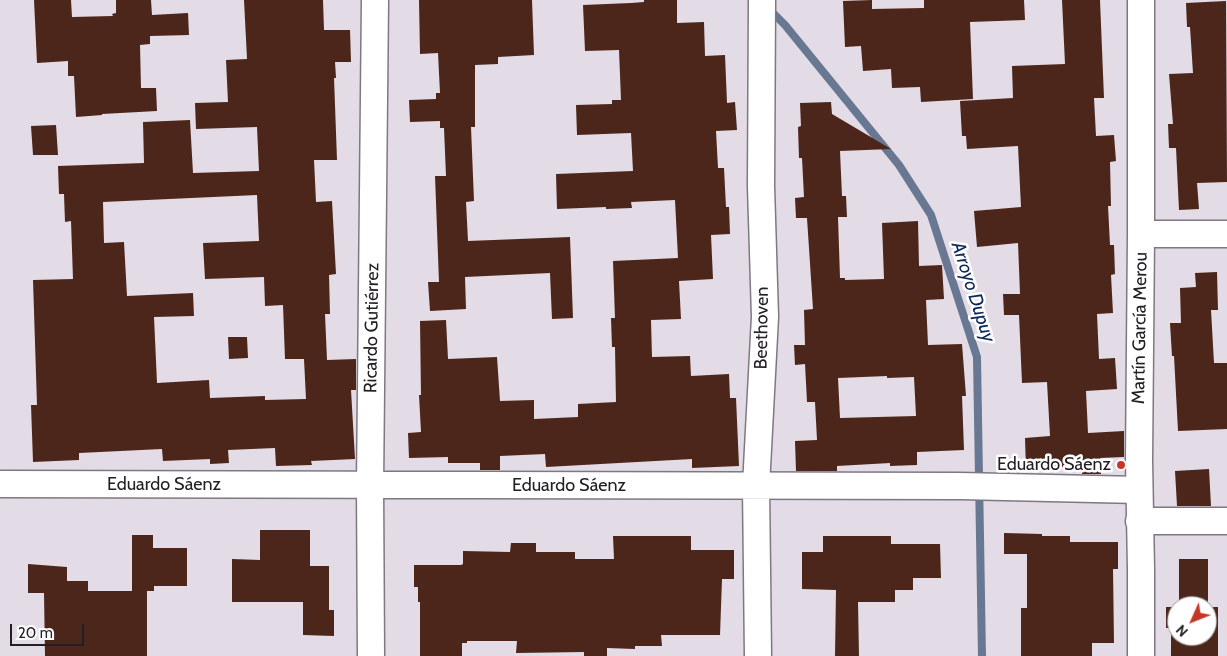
<!DOCTYPE html>
<html>
<head>
<meta charset="utf-8">
<style>
  body { margin:0 }
  #map { position:relative; width:1227px; height:656px; overflow:hidden; background:#e3dbe5; font-family:Cabin,sans-serif }
  canvas { display:block }
  .north { position:absolute; left:1167px; top:596px; width:50px; height:50px; box-sizing:border-box; background:#fff; border:1px solid #a7a6a7; border-radius:50%; rotate:226deg; font-size:14px; font-weight:700; line-height:20px; text-align:center; color:#232024 }
  .north::after { content:''; display:block; margin:auto; width:18px; height:22px; background:#c53828; clip-path:polygon(50% 0,100% 100%,50% 72%,0 100%) }
  .scale { position:absolute; left:10px; top:624px; width:74px; height:22px; box-sizing:border-box; border:2px solid #232024; border-top:0; padding-left:6px; font-size:15px; line-height:18px; white-space:nowrap; color:#232024; -webkit-text-stroke:4px #fff; paint-order:stroke }
</style>
</head>
<body>
<div id="map">
<canvas width="1227" height="656"></canvas>
<div class="north">N</div>
<div class="scale">20 m</div>
</div>
<script>
const ctx = document.querySelector('canvas').getContext('2d');
ctx.lineJoin = 'round';
const toPath = rows => new Path2D(rows.map(r => 'M' + r).join(''));
function trace(path, color, width, dash) { ctx.strokeStyle = color; ctx.lineWidth = width; ctx.lineCap = dash ? 'butt' : 'round'; ctx.setLineDash(dash || []); ctx.stroke(path); }
function fillPath(path, color) { ctx.fillStyle = color; ctx.fill(path, 'evenodd'); }
function label(font, color, halo, rows, align = 'center') {
  ctx.font = font + ' Cabin,sans-serif'; ctx.lineWidth = 5; ctx.setLineDash([]); ctx.textBaseline = 'middle'; ctx.strokeStyle = halo; ctx.fillStyle = color; for (const [text, x, y, turn = 0] of rows) {
    ctx.save(); ctx.translate(x, y); ctx.rotate((+turn || 0) * Math.PI / 180); ctx.textAlign = isNaN(turn) ? turn : align; if (halo) ctx.strokeText(text, 0, 0); ctx.fillText(text, 0, 0); ctx.restore();
  }
}
trace(toPath([
  [769,9,785,25,899,165,931,215,977,357,982,656]
]), '#687893', 8);
fillPath(toPath([
  [34,0,71,0,72,17,113,16,112,14,116,13,116,0,151,0,152,15,188,13,189,35,150,36,150,44,140,45,141,88,156,88,157,111,102,114,102,115,76,117,74,76,68,76,68,61,37,63],
  [244,0,323,0,324,30,350,30,351,62,335,62,336,78,334,78,337,160,314,160,316,202,332,201,336,274,329,275,330,314,325,314,327,360,356,359,356,390,351,390,355,459,311,461,312,465,276,466,275,448,228,450,229,463,210,464,210,459,163,461,162,449,79,453,79,460,33,462,31,405,37,405,33,280,73,279,71,221,65,222,64,194,59,194,58,166,144,163,143,122,190,120,193,173,259,171,257,127,196,129,195,103,228,102,226,60,247,59],
  [257,195,259,241,203,243,205,279,264,277,265,306,283,305,285,359,304,359,306,399,265,400,265,396,210,398,209,380,157,383,154,317,194,316,193,293,127,296,124,242,104,243,103,202],
  [419,0,532,0,534,55,498,57,498,64,475,65,475,127,471,127,474,201,466,202,468,241,570,237,573,318,552,319,550,273,465,277,466,309,430,311,428,282,439,282,435,176,446,176,444,128,440,128,440,121,410,122,409,100,436,99,436,93,440,93,438,53,420,54],
  [644,0,677,0,677,23,704,22,705,56,725,55,727,103,735,102,737,130,716,131,718,168,724,168,726,207,729,207,730,234,711,235,713,279,679,281,681,319,651,320,652,357,690,356,691,376,729,374,730,398,736,398,739,466,692,468,692,459,546,467,545,454,500,456,500,470,480,470,480,463,448,463,448,457,409,458,408,433,421,432,419,395,421,395,420,321,446,320,448,359,497,357,500,401,534,400,534,419,578,417,578,404,616,402,615,347,612,347,611,318,615,318,613,261,678,258,675,200,631,202,632,208,606,209,606,207,557,209,556,174,633,171,631,133,577,135,576,105,612,104,612,100,621,100,619,50,585,51,583,5,631,3,644,2],
  [872,0,872,9,924,8,924,0,1024,0,1025,20,970,22,973,99,921,102,920,87,892,88,891,69,863,71,861,46,845,47,843,1],
  [1062,0,1100,0,1104,98,1094,98,1096,136,1114,135,1116,161,1110,162,1111,206,1108,206,1110,245,1114,245,1115,274,1111,275,1113,313,1097,314,1099,359,1115,358,1117,389,1086,391,1088,433,1124,431,1124,457,1100,458,1101,474,1082,474,1082,466,1026,469,1025,438,1050,436,1047,382,1022,383,1019,315,1004,315,1003,294,1020,294,1018,243,977,247,974,211,1021,207,1018,146,967,149,966,136,962,136,960,101,1013,98,1012,66,1065,64],
  [1226,1,1227,182,1197,183,1199,209,1179,210,1176,148,1169,148,1168,124,1173,124,1169,74,1193,73,1190,27,1187,27,1186,3],
  [831,102,832,114,891,149,840,151,842,196,846,196,847,217,838,217,840,278,845,278,845,280,884,279,882,223,918,221,919,266,942,265,944,299,926,300,928,345,962,344,966,396,962,396,964,450,917,452,917,465,890,466,890,463,837,466,837,471,796,471,795,441,817,440,815,402,807,402,805,364,795,365,794,345,805,345,804,310,813,309,807,218,796,218,795,198,804,197,802,158,799,158,798,127,801,126,800,103],
  [887,376,887,378,914,377,916,416,840,418,838,378],
  [56,125,58,155,33,155,31,126],
  [1217,272,1218,310,1211,310,1214,363,1227,363,1227,429,1178,431,1174,356,1172,356,1170,323,1181,323,1180,288,1196,287,1195,273],
  [228,337,247,337,248,358,229,359],
  [1209,469,1211,506,1177,506,1175,471],
  [260,530,310,530,310,566,329,566,329,610,334,610,334,636,303,635,303,602,232,602,232,559,260,560],
  [1004,533,1042,534,1042,536,1070,536,1070,542,1118,542,1118,569,1113,569,1114,643,1092,643,1092,656,1021,656,1021,608,1027,608,1027,554,1004,554],
  [132,535,153,535,153,548,187,548,187,586,154,586,154,591,132,591],
  [613,536,691,536,691,550,734,550,734,579,722,579,720,635,661,635,662,646,635,646,635,649,607,648,607,656,584,656,584,652,516,653,517,641,467,641,467,643,462,643,462,656,420,656,420,602,418,602,418,587,414,587,414,565,461,565,463,564,463,551,510,552,511,543,536,543,536,552,575,552,575,559,614,559],
  [823,536,891,536,891,544,940,544,941,578,913,578,913,590,895,590,895,602,858,602,859,656,835,656,836,590,802,589,802,552,823,552],
  [1179,559,1208,559,1208,607,1218,607,1218,656,1171,656,1171,628,1166,628,1166,607,1177,607,1177,636,1207,636,1207,606,1179,606],
  [28,564,67,567,67,581,88,581,88,591,147,591,147,656,45,656,44,593,28,593]
]), '#4c261b');
const street = toPath([
  [1141,234,1227,234],
  [0,484,960,486,1139,490],
  [1139,521,1227,521],
  [371,656,370,485,375,0],
  [758,656,756,486,765,317,761,186,762,0],
  [1141,656,1141,570,1139,460,1141,234,1141,0]
]);
trace(street, '#7f7882', 29);
trace(street, '#fff', 26);
for (const [x, y, r, color] of [
  [1121,465,5,"#c53828"]
]) { const dot = new Path2D(); dot.arc(x, y, r, 0, 2 * Math.PI); ctx.fillStyle = color; ctx.fill(dot); trace(dot, '#fff', 2); }
label('18px', '#232024', '#fff', [
  ["Ricardo Gutiérrez",372,328,-89],
  ["Beethoven",762,328,-89],
  ["Martín García Merou",1140,328,-89],
  ["Eduardo Sáenz",164,485],
  ["Eduardo Sáenz",569,486]
]);
label('18px', '#232024', '#fff', [
  ["Eduardo Sáenz",1111,465]
], 'right');
label('italic 19px', '#0b2857', '#fff', [
  ["Arroyo Dupuy",973,292,72]
]);
</script>
</body>
</html>
